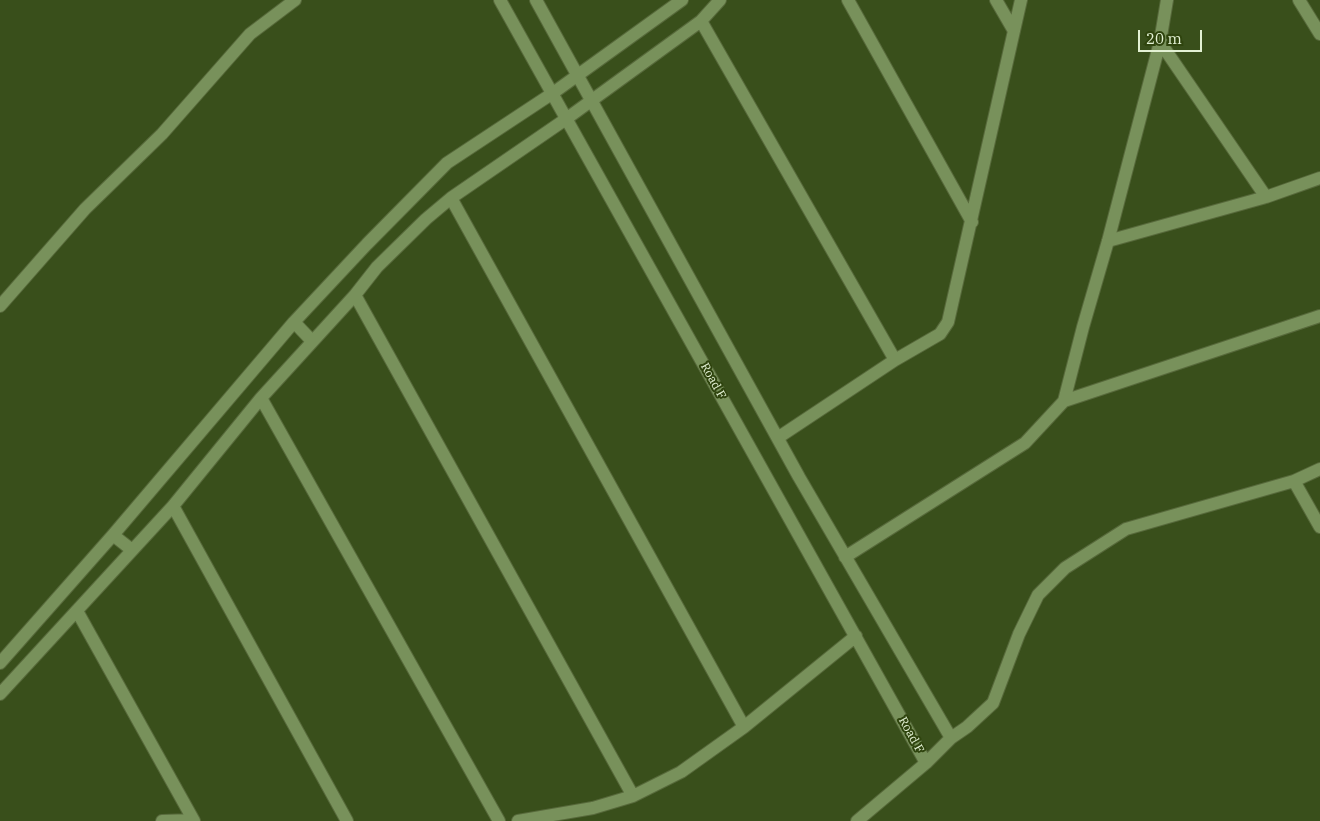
<!DOCTYPE html>
<html>
<head>
<meta charset="utf-8">
<style>
  body { margin:0 }
  #map { position:relative; width:1320px; height:821px; overflow:hidden; background:#394f1b; font-family:"IBM Plex Serif",serif }
  canvas { display:block }
  .scale { position:absolute; left:1138px; top:30px; width:64px; height:22px; box-sizing:border-box; border:2px solid #e3f1d4; border-top:0; padding-left:6px; font-size:15px; line-height:18px; white-space:nowrap; color:#e3f1d4; -webkit-text-stroke:4px #2f440e; paint-order:stroke }
</style>
</head>
<body>
<div id="map">
<canvas width="1320" height="821"></canvas>
<div class="scale">20 m</div>
</div>
<script>
const ctx = document.querySelector('canvas').getContext('2d');
ctx.lineJoin = 'round';
const toPath = rows => new Path2D(rows.map(r => 'M' + r).join(''));
function trace(path, color, width, dash) { ctx.strokeStyle = color; ctx.lineWidth = width; ctx.lineCap = dash ? 'butt' : 'round'; ctx.setLineDash(dash || []); ctx.stroke(path); }
function label(font, color, halo, rows, align = 'center') {
  ctx.font = font + ' "IBM Plex Serif",serif'; ctx.lineWidth = 4; ctx.setLineDash([]); ctx.textBaseline = 'middle'; ctx.strokeStyle = halo; ctx.fillStyle = color; for (const [text, x, y, turn = 0] of rows) {
    ctx.save(); ctx.translate(x, y); ctx.rotate((+turn || 0) * Math.PI / 180); ctx.textAlign = isNaN(turn) ? turn : align; if (halo) ctx.strokeText(text, 0, 0); ctx.fillText(text, 0, 0); ctx.restore();
  }
}
const minor = toPath([
  [500,0,926,763],
  [536,0,799,477,951,738],
  [848,0,972,222],
  [996,0,1014,31],
  [1299,0,1320,34],
  [701,21,895,360],
  [1160,42,1266,197],
  [451,198,744,727],
  [1108,241,1266,197,1320,178],
  [355,295,633,796],
  [0,306,85,209,162,134,250,34,295,0],
  [294,322,312,341],
  [261,398,499,821],
  [1064,401,1320,316],
  [779,437,895,360,940,334,948,322,1021,0],
  [1294,481,1320,527],
  [173,506,347,821],
  [113,535,132,550],
  [845,557,1025,443,1064,401,1083,327,1108,241,1160,42,1167,0],
  [77,611,194,821],
  [0,663,113,535,294,322,367,244,447,163,553,93,682,0],
  [0,694,173,506,261,398,355,295,377,267,426,219,451,198,566,119,701,21,720,0],
  [162,821,193,820],
  [518,821,593,808,633,796,681,772,744,727,856,636],
  [857,821,926,763,951,738,967,727,993,703,1019,634,1038,595,1065,568,1126,529,1294,481,1320,469]
]);
trace(minor, '#57693b', 14);
trace(minor, '#78915b', 12);
label('12px', '#e3f1d4', '#2f440e', [
  ["Road F",713,381,61],
  ["Road F",911,735,61]
]);
</script>
</body>
</html>
